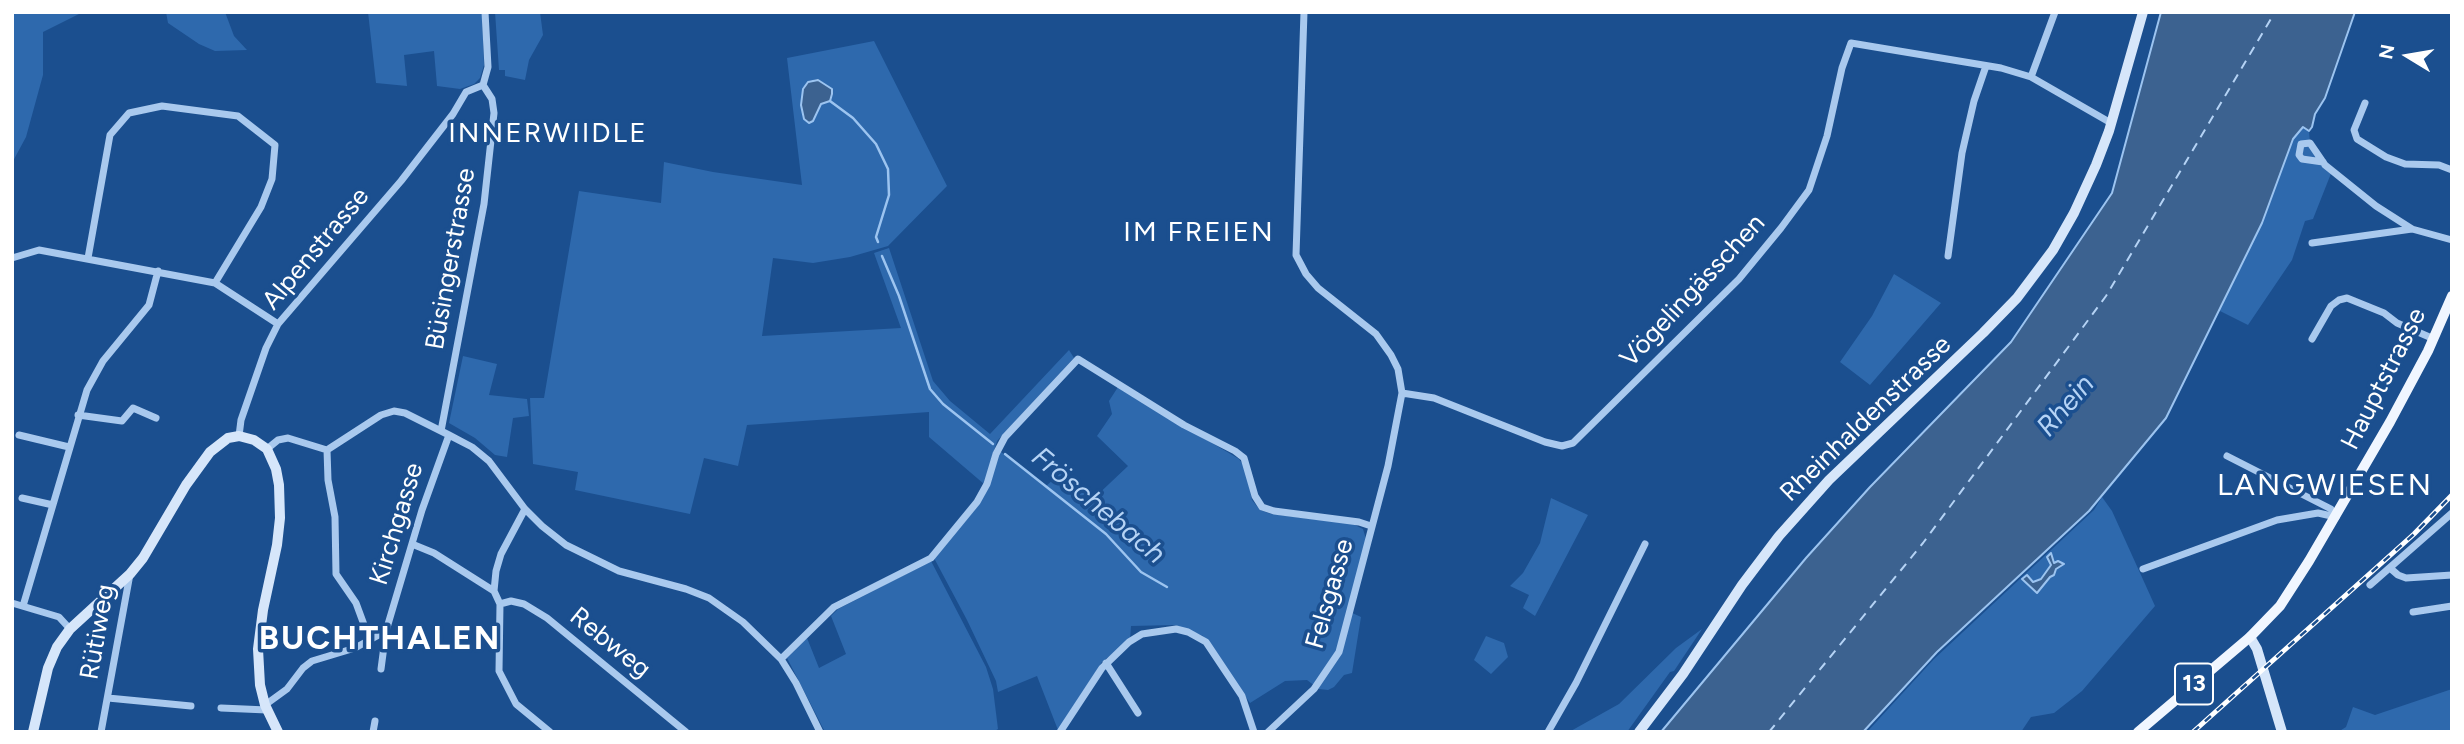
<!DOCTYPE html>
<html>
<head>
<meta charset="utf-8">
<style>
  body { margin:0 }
  #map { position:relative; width:2464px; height:744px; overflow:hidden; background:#1b4f8f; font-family:Figtree,sans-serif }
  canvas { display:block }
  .frame { position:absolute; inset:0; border:14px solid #fff; pointer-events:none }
  .north { position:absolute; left:2373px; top:21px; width:70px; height:70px; -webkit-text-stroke:5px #1b4f8f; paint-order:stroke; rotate:281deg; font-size:19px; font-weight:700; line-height:28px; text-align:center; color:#fff }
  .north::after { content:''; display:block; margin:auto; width:24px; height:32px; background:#fff; clip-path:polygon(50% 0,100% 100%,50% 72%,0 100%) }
</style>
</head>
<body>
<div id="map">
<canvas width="2464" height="744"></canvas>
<div class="frame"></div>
<div class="north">N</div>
</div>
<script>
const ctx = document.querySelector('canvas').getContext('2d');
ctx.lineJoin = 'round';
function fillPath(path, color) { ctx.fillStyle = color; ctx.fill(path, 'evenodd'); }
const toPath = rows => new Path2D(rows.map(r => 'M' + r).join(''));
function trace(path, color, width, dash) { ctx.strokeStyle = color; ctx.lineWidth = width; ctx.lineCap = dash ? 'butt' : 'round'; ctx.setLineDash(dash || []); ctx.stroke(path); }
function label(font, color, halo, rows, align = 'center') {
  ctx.font = font + ' Figtree,sans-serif'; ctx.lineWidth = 7; ctx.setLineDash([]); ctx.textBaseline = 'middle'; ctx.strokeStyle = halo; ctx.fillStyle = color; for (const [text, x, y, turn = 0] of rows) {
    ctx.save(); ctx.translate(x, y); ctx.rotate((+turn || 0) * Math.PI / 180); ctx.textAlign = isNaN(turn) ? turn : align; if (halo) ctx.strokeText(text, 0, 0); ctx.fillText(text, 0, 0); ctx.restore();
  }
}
fillPath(toPath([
  [12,12,81,13,43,32,43,75,26,137,12,163],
  [166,12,225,12,234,36,247,50,215,51,199,44,168,23],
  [368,12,482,12,484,65,480,78,474,84,460,89,437,86,434,51,404,55,407,86,376,83],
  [495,12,540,12,543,35,529,60,525,80,505,76,505,70,499,70],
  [874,41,947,186,888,246,850,257,813,263,773,258,762,336,901,328,874,253,889,248,933,381,950,401,990,434,1069,350,1074,358,997,441,984,484,929,437,929,412,747,425,738,466,704,458,690,514,575,490,578,472,533,464,530,398,544,398,579,191,661,203,664,162,713,172,802,185,787,58],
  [818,79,832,89,833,94,830,101,821,104,813,121,809,123,803,119,801,105,803,89,808,81],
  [2303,127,2309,131,2310,143,2332,171,2313,219,2305,221,2292,260,2248,325,2218,310,2262,223,2293,139],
  [1894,274,1941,303,1870,385,1840,362,1872,316],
  [463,356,497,364,489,395,527,399,529,416,513,418,507,457,495,455,475,438,449,423],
  [1118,387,1239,459,1245,467,1252,500,1260,510,1271,514,1353,524,1363,529,1366,539,1348,611,1361,617,1352,673,1344,675,1334,687,1328,690,1319,689,1307,680,1285,681,1250,703,1203,636,1175,625,1131,626,1130,640,1102,662,1058,730,1037,676,998,692,996,681,967,620,934,558,977,507,1000,451,1045,487,1064,470,1091,501,1128,466,1097,436,1112,414,1109,401],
  [2102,497,2112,511,2155,606,2082,691,2054,713,2031,717,2021,732,1867,732,1934,659,2094,510],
  [1551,498,1588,515,1535,616,1523,608,1529,595,1510,586,1523,573,1540,543],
  [931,561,986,667,993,689,998,729,993,732,825,732,787,658,807,638,819,668,846,654,831,616,838,609],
  [1702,629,1674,671,1670,672,1627,732,1569,732,1619,704,1676,648],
  [1486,636,1504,643,1508,657,1491,674,1474,660],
  [2452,689,2452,732,2338,732,2346,727,2353,707,2375,715]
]), '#2e69ad');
const water = toPath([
  [2161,12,2355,12,2325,98,2315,114,2312,127,2309,131,2303,127,2293,139,2262,223,2166,418,2089,511,1937,652,1863,732,1661,732,1806,558,1870,487,2011,342,2112,193,2161,12],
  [818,80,832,89,832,94,830,101,821,104,813,121,809,123,804,119,801,105,803,89,808,82,818,80],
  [2051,553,2054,563,2058,561,2064,564,2056,569,2054,575,2050,577,2037,593,2022,579,2027,575,2033,582,2041,579,2051,565,2047,557,2051,553]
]);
fillPath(water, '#3c6290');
trace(water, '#9cc4f0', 2);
trace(toPath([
  [830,101,853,118,876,144,888,169,889,195,876,237,878,242],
  [882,256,899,296,930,389,943,404,993,444],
  [1005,454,1106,534,1141,572,1167,587]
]), '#9cc4f0', 2.5);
trace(toPath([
  [1769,732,1923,543,2106,296,2275,12]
]), '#b5d3f5', 2, [9, 7]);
trace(toPath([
  [2031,77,2055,12],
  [2365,103,2354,130,2357,139,2386,157,2405,164,2439,165,2452,170],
  [2323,162,2302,159,2299,155,2301,144,2310,143,2325,165,2376,206,2412,229,2452,240],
  [2312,243,2412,229],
  [1948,256,1962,153,1974,101,1986,66],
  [12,258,39,250,215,283,278,324],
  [88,258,110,135,129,113,162,106,238,116,275,145,272,179,261,207,215,283],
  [2312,339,2331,306,2339,300,2347,298,2384,313,2397,323,2434,339],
  [1402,393,1434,398,1545,442,1562,446,1573,443,1739,279,1781,228,1809,190,1827,136,1842,68,1851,43,2001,68,2031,77,2111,123],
  [78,415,122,421,133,408,156,418],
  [441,431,484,204,494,113,492,99,483,85,488,67,485,12],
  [19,435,69,447],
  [239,436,241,420,266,348,278,324,401,181,453,114,466,92,483,85],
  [267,449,278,440,288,438,327,450,381,415,394,411,405,413,449,435,472,447,489,461,525,509,542,526,566,545,619,571,686,589,709,598,743,622,781,659,796,683,820,732],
  [327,450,328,480,335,517,336,574,356,603,370,641],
  [2227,456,2331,509,2336,517],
  [22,498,53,505],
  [525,509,501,554,496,571,494,591,500,604,499,671,516,704,550,732],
  [412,544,434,553,494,591],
  [2390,568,2398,575,2406,578,2452,575],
  [2143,569,2277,520,2318,513,2336,517],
  [2370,585,2452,513],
  [12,603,59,617,70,629],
  [500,604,511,601,524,604,547,618,686,732],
  [23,606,87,390,103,361,149,305,158,271],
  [2413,612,2452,606],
  [781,659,834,607,931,558,977,502,987,484,996,454,1005,437,1078,359,1184,425,1235,451,1244,458,1255,496,1262,507,1274,511,1359,522,1371,526],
  [1106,663,1138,713],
  [381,669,386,631,422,510,449,435],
  [108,698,191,706],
  [265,705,287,689,303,668,312,661,355,648,386,631],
  [221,708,267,710],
  [101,732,130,574],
  [373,732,375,721],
  [1060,732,1102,668,1129,642,1142,634,1176,629,1188,632,1206,642,1242,696,1254,732],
  [1268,732,1314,689,1339,652,1388,466,1402,393,1398,369,1391,355,1376,334,1318,288,1306,274,1296,255,1304,12],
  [1548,732,1576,683,1645,544]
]), '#a9c9ee', 7);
trace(toPath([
  [2250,637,2257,649,2282,732],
  [33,732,48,668,57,647,70,629,130,574,143,558,186,485,210,452,228,438,239,436,254,440,267,449,276,469,279,485,280,518,277,545,263,610,258,649,260,685,265,705,278,732],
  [1639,732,1683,674,1742,585,1779,536,1829,480,1983,333,2017,298,2053,250,2074,213,2096,165,2109,131,2143,12]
]), '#d6e6fa', 10);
trace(toPath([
  [2138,732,2250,637,2280,606,2309,561,2390,422,2428,351,2452,296]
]), '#f0f6ff', 10);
const rail = toPath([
  [2193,732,2414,534,2452,495]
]);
trace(rail, '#fff', 5);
trace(rail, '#1b4f8f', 2.5, [8]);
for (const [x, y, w] of [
  [2194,684,38]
]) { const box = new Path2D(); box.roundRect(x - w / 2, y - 20.5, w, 41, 5); ctx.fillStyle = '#1b4f8f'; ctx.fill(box); trace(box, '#fff', 2); }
label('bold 24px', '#fff', null, [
  ["13",2194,684]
]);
label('26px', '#fff', '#1b4f8f', [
  ["Alpenstrasse",316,249,-50],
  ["Büsingerstrasse",451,259,-80],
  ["Vögelingässchen",1693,291,-47],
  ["Hauptstrasse",2384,379,-63],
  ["Rheinhaldenstrasse",1866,419,-44],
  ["Kirchgasse",397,524,-73],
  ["Felsgasse",1330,594,-74],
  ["Rütiweg",98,632,-80],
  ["Rebweg",610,643,39]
]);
ctx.letterSpacing = '2px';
label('28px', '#fff', '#1b4f8f', [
  ["INNERWIIDLE",548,134],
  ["IM FREIEN",1199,233]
]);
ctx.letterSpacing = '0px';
label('italic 28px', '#b5d3f5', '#1b4f8f', [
  ["Rhein",2066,406,-49],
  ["Fröschebach",1098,506,40]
]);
ctx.letterSpacing = '2px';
label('30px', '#fff', '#1b4f8f', [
  ["LANGWIESEN",2325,486]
]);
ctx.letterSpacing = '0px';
ctx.letterSpacing = '2px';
label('bold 33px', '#fff', '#1b4f8f', [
  ["BUCHTHALEN",380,639]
]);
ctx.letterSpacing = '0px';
</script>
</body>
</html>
